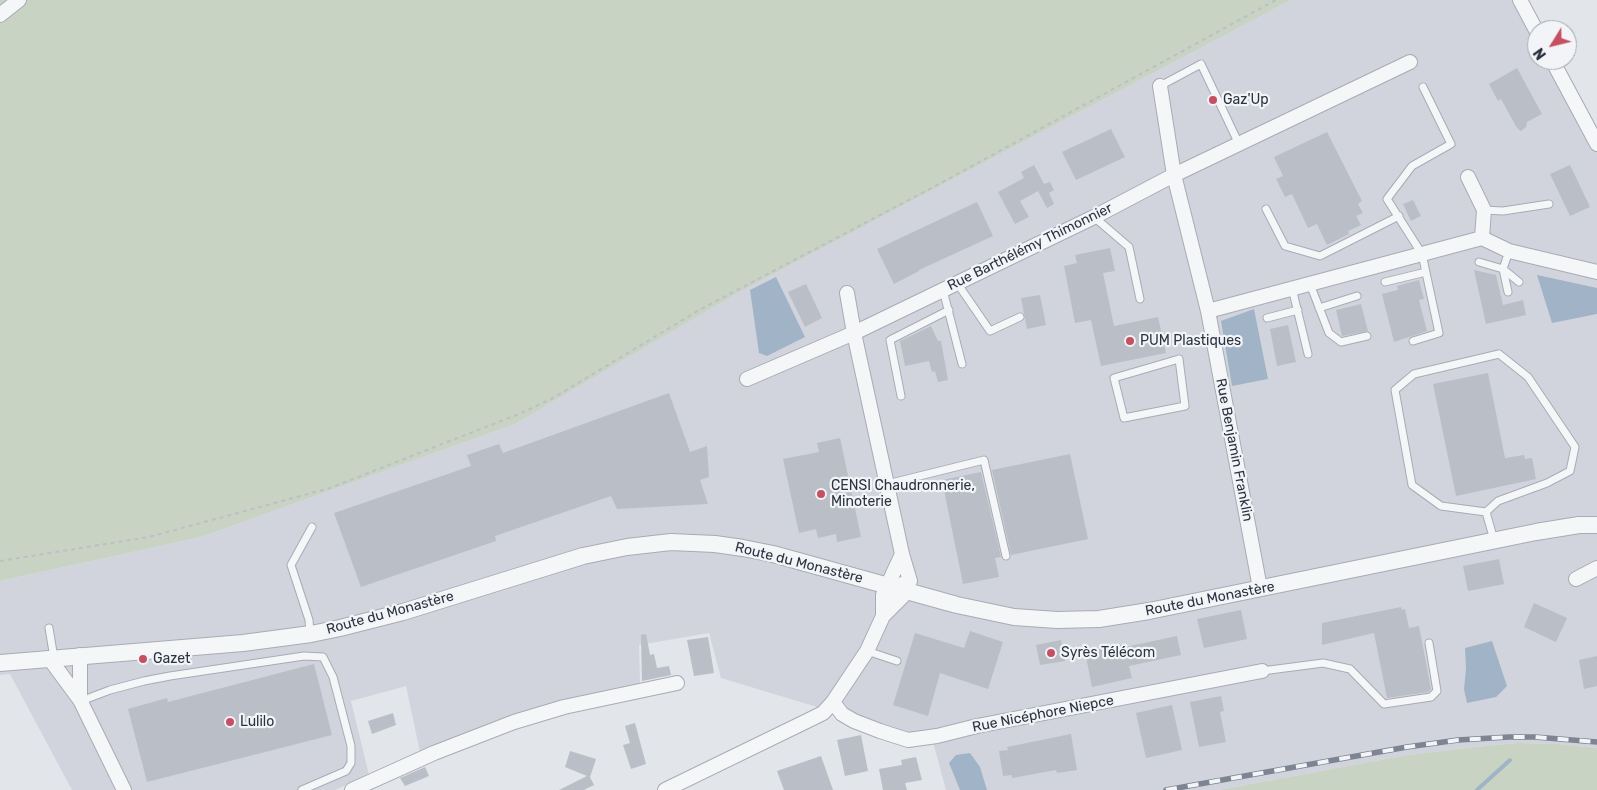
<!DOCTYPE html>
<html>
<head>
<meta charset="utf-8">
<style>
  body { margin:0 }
  #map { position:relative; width:1597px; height:790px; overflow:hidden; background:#e2e5ea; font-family:Rubik,sans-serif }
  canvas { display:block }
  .north { position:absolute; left:1527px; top:20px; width:50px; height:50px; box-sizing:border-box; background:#f2f4f7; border:1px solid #a2a7ae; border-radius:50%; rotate:234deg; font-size:14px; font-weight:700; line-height:20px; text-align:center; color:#2b3341 }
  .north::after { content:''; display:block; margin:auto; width:18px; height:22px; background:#c65061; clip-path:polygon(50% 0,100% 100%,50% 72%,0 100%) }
</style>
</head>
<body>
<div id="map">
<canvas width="1597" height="790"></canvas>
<div class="north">N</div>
</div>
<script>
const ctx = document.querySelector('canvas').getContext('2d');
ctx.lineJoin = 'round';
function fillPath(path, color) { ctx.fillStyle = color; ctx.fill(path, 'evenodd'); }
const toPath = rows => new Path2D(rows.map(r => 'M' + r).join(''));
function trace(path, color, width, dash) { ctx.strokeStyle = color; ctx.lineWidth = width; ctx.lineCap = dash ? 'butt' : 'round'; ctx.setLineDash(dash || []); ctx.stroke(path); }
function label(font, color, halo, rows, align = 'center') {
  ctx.font = font + ' Rubik,sans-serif'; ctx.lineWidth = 4.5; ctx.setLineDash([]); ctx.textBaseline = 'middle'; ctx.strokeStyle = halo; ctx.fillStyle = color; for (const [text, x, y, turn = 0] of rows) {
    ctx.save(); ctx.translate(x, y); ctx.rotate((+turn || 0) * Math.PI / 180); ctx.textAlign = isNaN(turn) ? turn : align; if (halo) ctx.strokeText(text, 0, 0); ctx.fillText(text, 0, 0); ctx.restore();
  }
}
fillPath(toPath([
  [1291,0,1515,0,1537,42,1537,60,1547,60,1597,153,1597,748,1557,744,1518,743,1476,747,1408,755,1218,790,946,790,933,742,721,678,709,633,639,645,640,683,420,752,406,686,351,701,369,775,335,790,72,790,10,674,0,675,0,581,201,537,515,424,736,294]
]), '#d1d4dc');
fillPath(toPath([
  [0,0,1291,0,736,294,515,424,201,537,0,581],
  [1518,743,1557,744,1597,748,1597,790,1218,790,1408,755,1476,747]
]), '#c8d3c4');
fillPath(toPath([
  [1537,275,1597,288,1597,314,1552,323],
  [776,277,805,337,767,356,759,353,750,290],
  [1254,309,1268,379,1232,386,1221,321],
  [1492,641,1507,686,1496,697,1467,703,1464,689,1466,669,1465,648],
  [970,753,980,767,987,790,960,790,949,763,956,755]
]), '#a0b3c7');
trace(toPath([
  [1477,790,1510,760]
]), '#a0b3c7', 4);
fillPath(toPath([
  [1517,68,1542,114,1527,122,1526,127,1521,131,1517,128,1501,99,1498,101,1489,84],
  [1111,129,1125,157,1076,180,1062,152],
  [1327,132,1362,201,1358,204,1363,213,1356,216,1361,225,1348,231,1349,234,1327,245,1317,224,1308,228,1292,194,1285,197,1276,179,1283,176,1274,157],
  [1034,165,1044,184,1050,182,1054,190,1049,193,1054,204,1047,208,1038,191,1020,201,1029,217,1015,224,998,192,1024,178,1021,172],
  [1570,165,1590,207,1570,216,1550,174],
  [1413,200,1421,216,1411,221,1403,204],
  [977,202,993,236,919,270,919,271,894,284,877,249],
  [1110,248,1115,271,1103,273,1114,326,1158,317,1166,353,1101,366,1091,320,1075,323,1064,266,1077,263,1075,255],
  [1474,270,1496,275,1503,305,1523,300,1526,315,1486,324],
  [1419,280,1424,299,1419,300,1427,331,1394,342,1382,294,1398,290,1397,286],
  [806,284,822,318,805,327,788,292],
  [1040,295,1046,325,1027,329,1021,298],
  [1361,304,1368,331,1342,336,1336,310],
  [1288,325,1296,362,1277,366,1270,329],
  [931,326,938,341,941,341,948,380,938,382,935,371,932,372,929,361,905,366,900,341],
  [1488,373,1505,458,1524,455,1525,459,1532,458,1536,479,1456,496,1433,384],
  [669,393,690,452,707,446,709,477,700,480,708,504,617,509,611,496,495,536,496,541,361,587,334,513,471,466,467,455,499,444,503,453],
  [840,438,861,537,837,542,836,534,818,538,816,529,799,533,783,459,819,452,817,443],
  [1070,454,1088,539,1011,555,992,470],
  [981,472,1001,557,995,558,999,577,963,584,942,480],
  [1499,559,1504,584,1468,591,1463,566],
  [1534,603,1567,618,1556,642,1524,627],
  [1401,607,1402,610,1405,609,1409,628,1419,626,1431,689,1428,692,1387,698,1374,633,1322,645,1322,623],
  [1241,610,1247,639,1204,648,1197,619],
  [970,631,1003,642,988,689,940,673,928,716,893,705,915,633,964,648],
  [646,634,650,655,654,654,657,668,669,666,671,675,642,681,641,635],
  [1177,636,1181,655,1129,666,1132,678,1092,687,1085,652,1124,644,1125,647],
  [708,637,714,673,694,676,687,640],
  [1061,640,1065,661,1040,665,1036,645],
  [1597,656,1597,686,1584,689,1579,660],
  [314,664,332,735,147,782,128,709,167,698,168,702],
  [1221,696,1224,711,1220,712,1226,742,1199,747,1190,702],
  [1172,705,1182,750,1146,758,1136,713],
  [393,713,396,725,372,734,368,721],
  [635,723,646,764,631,769,623,745,630,743,625,726],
  [1071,734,1077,770,1057,773,1056,770,1012,778,1012,775,1003,776,999,751,1008,750,1007,747],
  [861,735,868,771,845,776,837,740],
  [570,751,596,759,590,777,594,785,584,790,559,790,587,776,565,767],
  [821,756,833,790,784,790,777,771],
  [916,757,922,780,905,783,907,790,883,790,879,769,902,765,901,760],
  [425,767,429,776,405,786,400,778]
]), '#babec6');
const service = toPath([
  [1160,86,1201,64,1239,144],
  [1266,209,1285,246,1320,256,1399,216],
  [1484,210,1503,211,1549,204],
  [1094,217,1129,247,1140,299],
  [1479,262,1503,269,1519,282],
  [1385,282,1426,272],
  [957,283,990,331,1020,317],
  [1310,284,1329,333,1341,342,1367,336],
  [1292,288,1308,354],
  [943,290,962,364],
  [1508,292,1503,269,1509,251],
  [1319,308,1357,296],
  [1267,318,1298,310],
  [1413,341,1439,333,1422,254,1387,199,1412,166,1451,144,1423,87],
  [1499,354,1528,377,1575,447,1570,471,1547,483,1498,501,1486,512,1441,506,1412,485,1395,390,1414,374,1499,354],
  [1179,359,1185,406,1124,418,1114,378,1179,359],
  [901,396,890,340,949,310],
  [887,484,984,460,1006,556],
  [1486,512,1494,540],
  [49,628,54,658],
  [310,633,309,620,291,565,312,527],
  [867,651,897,661],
  [1262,671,1323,663,1350,669,1384,704,1431,697,1437,691,1429,643],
  [81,701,110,690,144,681,170,676,304,656,323,657,333,677,351,746,351,763,346,771,302,790]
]);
const minor = toPath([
  [1520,0,1537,32],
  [0,15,19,0],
  [1552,60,1597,144],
  [1160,86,1174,175,1208,311,1260,588],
  [1468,177,1484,210,1482,238],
  [1208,311,1482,238,1509,251,1597,272],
  [747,379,854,333,847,293],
  [1576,579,1597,568],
  [883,616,883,595,895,587,910,581,902,554,854,333,1094,217,1174,175,1410,62],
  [80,655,80,700],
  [49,658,80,700,124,790],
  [833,702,842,714,854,721,880,731,908,740,937,736,977,726,1262,671],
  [352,790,434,753,514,722,564,707,677,683],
  [665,790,811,719,823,713,833,702,867,651,883,616,903,596,890,580,902,554]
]);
const tertiary = toPath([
  [0,663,243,643,311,634,340,628,403,612,583,556,627,547,671,542,715,544,743,548,773,554,957,605,1014,617,1057,620,1099,619,1149,611,1536,532,1579,525,1597,525]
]);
trace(service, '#a7acb4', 9);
trace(minor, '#a7acb4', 16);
trace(tertiary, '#a7acb4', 18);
trace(toPath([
  [0,561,149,537,330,488,519,414,553,398,701,309,941,183,1276,0]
]), '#bcbfc5', 2, [4, 4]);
trace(service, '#f5f6f8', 7);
trace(minor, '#f5f6f8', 14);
trace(tertiary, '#f5f6f8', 16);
const rail = toPath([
  [1166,790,1407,747,1458,740,1509,737,1535,737,1597,742]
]);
trace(rail, '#7d8592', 5.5);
trace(rail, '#f2f4f7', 4, [11]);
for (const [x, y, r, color] of [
  [1213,100,5,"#c65061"],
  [1130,341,5,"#c65061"],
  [821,494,5,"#c65061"],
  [1051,653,5,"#c65061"],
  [143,659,5,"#c65061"],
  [230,722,5,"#c65061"]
]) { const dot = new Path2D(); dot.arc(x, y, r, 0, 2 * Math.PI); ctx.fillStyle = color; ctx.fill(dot); trace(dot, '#f2f4f7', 2); }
label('14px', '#2b3341', '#f2f4f7', [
  ["Gaz'Up",1223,100],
  ["PUM Plastiques",1140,341],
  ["CENSI Chaudronnerie,",831,486],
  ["Minoterie",831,502],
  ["Syrès Télécom",1061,653],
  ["Gazet",153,659],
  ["Lulilo",240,722]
], 'left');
label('14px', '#2b3341', '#f2f4f7', [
  ["Rue Barthélémy Thimonnier",1030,247,-26],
  ["Rue Benjamin Franklin",1234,450,79],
  ["Route du Monastère",799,563,14],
  ["Route du Monastère",1210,599,-11],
  ["Route du Monastère",390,613,-15],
  ["Rue Nicéphore Niepce",1043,714,-11]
]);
</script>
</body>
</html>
